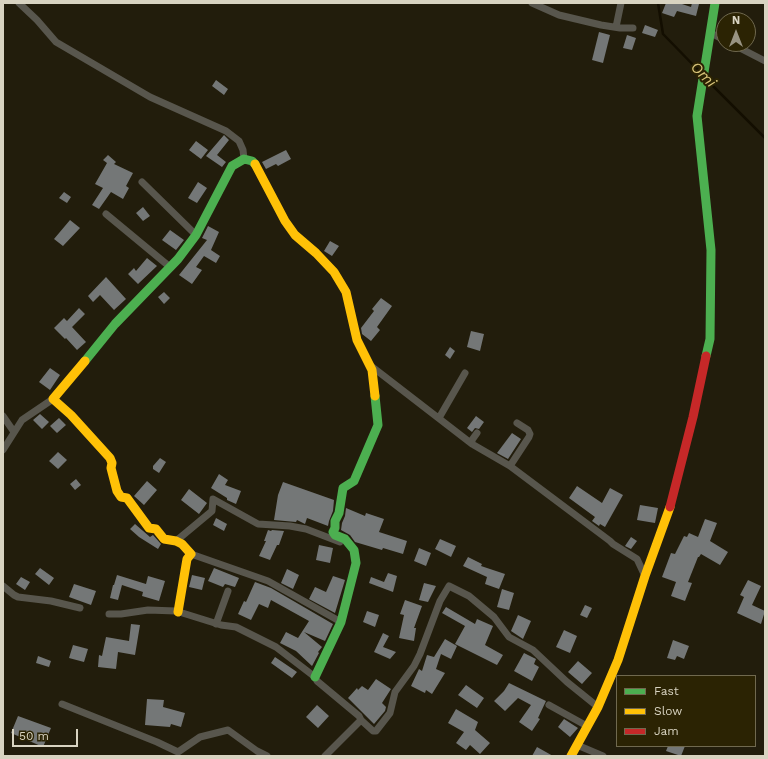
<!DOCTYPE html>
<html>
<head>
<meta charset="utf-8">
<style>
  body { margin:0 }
  #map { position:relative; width:768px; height:759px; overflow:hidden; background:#221d0c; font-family:"Work Sans",sans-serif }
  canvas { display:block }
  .frame { position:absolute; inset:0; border:4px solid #d8d3c1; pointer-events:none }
  .legend { position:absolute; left:616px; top:675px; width:140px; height:72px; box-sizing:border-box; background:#2b2303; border:1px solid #70694f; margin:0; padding:5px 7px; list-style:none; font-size:12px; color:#d8d3c1 }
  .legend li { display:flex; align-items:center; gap:8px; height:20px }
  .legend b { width:20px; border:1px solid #70694f }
  .north { position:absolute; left:716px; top:12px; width:40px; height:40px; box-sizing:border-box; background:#2b2303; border:1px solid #70694f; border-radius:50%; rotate:0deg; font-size:11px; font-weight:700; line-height:16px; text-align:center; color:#d8d3c1 }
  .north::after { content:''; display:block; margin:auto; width:14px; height:18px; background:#989382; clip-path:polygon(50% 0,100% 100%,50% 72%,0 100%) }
  .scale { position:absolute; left:12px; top:729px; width:66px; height:18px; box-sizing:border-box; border:2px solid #d8d3c1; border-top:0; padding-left:5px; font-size:12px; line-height:14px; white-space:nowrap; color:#d8d3c1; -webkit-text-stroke:3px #2b2303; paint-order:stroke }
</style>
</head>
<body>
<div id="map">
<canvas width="768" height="759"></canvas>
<div class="frame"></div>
<ul class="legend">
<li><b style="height:5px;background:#4caf50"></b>Fast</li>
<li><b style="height:5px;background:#ffc107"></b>Slow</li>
<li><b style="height:5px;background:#c62828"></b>Jam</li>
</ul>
<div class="north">N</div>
<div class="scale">50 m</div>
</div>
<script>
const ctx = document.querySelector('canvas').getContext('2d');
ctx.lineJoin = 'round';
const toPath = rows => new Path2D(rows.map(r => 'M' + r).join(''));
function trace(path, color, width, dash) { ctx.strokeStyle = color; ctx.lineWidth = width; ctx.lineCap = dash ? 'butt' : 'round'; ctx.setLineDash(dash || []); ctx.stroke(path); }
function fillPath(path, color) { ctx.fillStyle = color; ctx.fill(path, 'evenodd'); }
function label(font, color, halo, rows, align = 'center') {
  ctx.font = font + ' "Work Sans",sans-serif'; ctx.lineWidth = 4; ctx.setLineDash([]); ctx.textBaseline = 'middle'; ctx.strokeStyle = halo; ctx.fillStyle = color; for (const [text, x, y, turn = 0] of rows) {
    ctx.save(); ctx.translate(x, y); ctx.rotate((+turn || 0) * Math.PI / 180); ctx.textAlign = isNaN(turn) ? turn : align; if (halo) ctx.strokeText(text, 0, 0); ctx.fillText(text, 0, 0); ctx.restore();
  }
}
trace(toPath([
  [658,3,663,34,702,74],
  [706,79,765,138]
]), '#130e01', 2.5);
fillPath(toPath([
  [666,3,679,3,691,7,692,3,699,4,696,16,677,11,674,17,662,13],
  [645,25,658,30,655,37,642,33],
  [599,32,610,35,603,63,592,60],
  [627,35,636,38,632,50,623,48],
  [216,80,228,89,224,95,212,86],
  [224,135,229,140,217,155,226,162,222,167,206,156],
  [196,141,208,150,201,159,189,150],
  [286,150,291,159,278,166,276,164,266,169,262,162],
  [108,155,116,162,114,164,133,173,126,186,129,188,123,199,111,192,99,209,92,205,103,188,95,184,107,163,103,160],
  [198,182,207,188,197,203,188,198],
  [64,192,71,197,67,203,59,198],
  [143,207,150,216,143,221,136,213],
  [70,220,80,228,63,246,54,239],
  [208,226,219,232,211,250,220,256,216,263,204,256,196,267,202,270,192,284,179,275,207,240,202,238],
  [170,230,184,240,176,250,162,240],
  [330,241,339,246,332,256,324,251],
  [147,258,157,266,138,284,128,274,134,268,136,271],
  [106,277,126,299,114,310,100,295,93,302,88,296],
  [164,292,170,298,164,304,158,297],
  [381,298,392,306,377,327,380,330,371,341,362,334,361,328,374,311,372,309],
  [79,308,85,314,72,327,86,342,77,350,66,338,65,339,54,328,64,318,67,321],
  [471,331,484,334,480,351,467,347],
  [450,347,455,351,450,359,445,355],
  [50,368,60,375,50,390,39,382],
  [40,414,49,422,42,429,33,420],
  [476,416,484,422,479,429,475,428,472,432,467,428],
  [59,418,66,425,57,433,50,426],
  [512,433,521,439,508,459,497,453],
  [58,452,67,460,58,469,49,461],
  [160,458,166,462,159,473,153,469,153,466],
  [219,474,228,480,225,485,241,491,236,504,227,500,227,498,211,488],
  [76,479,81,485,75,490,70,484],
  [147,481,157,490,144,505,134,496],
  [283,482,334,500,333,511,329,521,328,526,307,518,305,524,297,520,296,522,274,520,278,495],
  [577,486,602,503,610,488,623,495,605,527,600,524,599,526,592,521,595,517,569,498],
  [189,489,207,503,199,514,181,500],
  [640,505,658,508,655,523,637,520],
  [346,508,365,516,366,513,384,519,379,532,407,541,403,554,383,548,382,550,355,542,350,535,341,530,342,523,345,516],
  [216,518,227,524,224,531,213,525],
  [705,519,717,523,710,541,728,552,720,565,701,554,699,557,698,557,688,582,692,583,685,601,671,596,676,582,662,577,671,553,675,554,684,536,687,537,689,533,698,537],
  [135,524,150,537,153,535,161,544,158,549,139,537,130,529],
  [268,530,271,531,272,530,284,531,279,545,277,545,270,560,259,556,266,541,264,541],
  [631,537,637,541,631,549,625,546],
  [440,539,456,546,451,557,435,549],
  [319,545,333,548,330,563,316,560],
  [419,548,431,553,426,566,414,561],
  [468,557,482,564,481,566,505,574,499,589,485,584,487,577,463,566],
  [40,568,54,578,49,585,35,574],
  [214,568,239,578,235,587,225,584,223,587,208,581],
  [287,569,299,575,293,589,281,583],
  [388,573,397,576,393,592,369,583,371,577,384,582],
  [117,575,146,584,148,576,165,581,159,601,142,596,143,592,122,585,118,600,110,598,113,585,114,585],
  [192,575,205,578,202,590,189,587],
  [333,576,345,580,335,613,309,599,315,587,326,592],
  [21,577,30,582,25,590,16,584],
  [748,580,761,586,752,605,765,611,761,624,737,613,744,597,740,595],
  [255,582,271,588,333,624,325,641,304,632,322,647,318,652,319,653,312,666,296,651,280,643,286,632,298,638,309,621,271,600,268,608,259,604,251,620,238,614,244,601,246,602],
  [424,583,436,586,428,602,419,600],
  [74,584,96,591,91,605,69,597],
  [502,589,514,593,509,610,497,607],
  [405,600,422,606,414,628,416,628,414,641,399,638,404,615,400,614],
  [585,605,592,608,587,618,580,615],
  [446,607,475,624,477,619,493,626,485,645,503,655,497,665,455,644,465,626,442,613],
  [367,611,379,615,375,627,363,622],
  [518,615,531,621,523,639,511,631],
  [131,624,140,625,135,655,118,652,116,669,98,667,99,655,102,656,106,637,129,641],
  [564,630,577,636,570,653,556,647],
  [383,633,389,636,383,647,396,652,390,659,374,652],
  [445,639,457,646,451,659,441,654,436,669,445,673,432,694,426,690,425,693,411,686,419,669,422,671,427,655,434,657],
  [673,640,689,646,684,659,677,656,675,660,667,658],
  [73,645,88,649,84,662,69,658],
  [524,653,536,659,534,664,539,667,532,681,514,671],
  [38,656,51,661,49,667,36,663],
  [275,657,297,672,292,678,271,663],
  [578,661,592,673,582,684,568,672],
  [376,679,391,689,382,703,386,707,385,711,374,724,348,698,357,688,358,690,362,686,368,690],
  [509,683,546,701,538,718,540,719,532,731,519,722,531,705,518,698,505,711,494,701,504,691],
  [466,685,484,698,477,708,458,695],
  [147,699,164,700,163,707,185,713,181,727,171,724,170,727,145,725],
  [317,705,329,716,318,728,306,717],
  [456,709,478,722,475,730,490,743,480,754,470,745,466,750,456,743,464,732,448,723],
  [18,716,51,728,43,747,11,733],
  [564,719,578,728,570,737,558,727],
  [668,746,685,746,681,756,666,751],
  [537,747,553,756,532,756]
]), '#747777');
trace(toPath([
  [19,3,37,20,56,42,150,97,226,131,239,141,243,150,244,159],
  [532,3,559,15,601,25,620,28,633,28],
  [616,27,621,3],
  [711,33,724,40],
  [732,44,765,61],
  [142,182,196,235],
  [106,214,170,267],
  [371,366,472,444],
  [3,416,14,432],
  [439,418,465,373],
  [477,433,472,440,472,444,510,466,610,541,613,544,637,559,645,576],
  [3,450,22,420,53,399],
  [510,466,529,437,530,434,528,430,517,423],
  [176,541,212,511,213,499,258,524,290,526,306,529,340,542],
  [191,554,268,581,341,622],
  [3,586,14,595,18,597,51,601,80,608],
  [109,614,121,614,148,610,176,611,221,625,236,627,276,647,315,677,317,681,359,716,361,720,373,731,376,731,390,713,395,692,414,666,420,654,440,601,449,586,469,596,494,617,509,637,533,650,567,682,598,707],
  [216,624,228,591],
  [62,704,157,742,178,752,200,737,228,730,257,751,267,756],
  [549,705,587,726],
  [577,745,603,756],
  [325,756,361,720]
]), '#58564d', 7);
trace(toPath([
  [706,356,710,339,711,250,697,116,715,3],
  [85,361,115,324,178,259,196,235,232,166,244,159,252,161,255,164],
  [315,677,341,622,356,563,354,550,345,539,335,535,333,532,335,528,335,521,339,513,343,488,354,481,378,425,375,396]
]), '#4caf50', 9);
trace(toPath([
  [255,164,285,221,295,235,316,253,334,272,346,292,357,340,372,370,375,396],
  [85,361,53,399,71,415,110,458,112,463,111,468,117,491,121,497,127,498,149,528,156,529,164,539,176,541,182,544,191,554,187,559,178,612],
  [571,756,598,707,618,660,645,576,670,507]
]), '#ffc107', 9);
trace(toPath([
  [670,507,693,417,706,356]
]), '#c62828', 9);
label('italic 15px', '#d8c47a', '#2b2303', [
  ["Omi",703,75,45]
]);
</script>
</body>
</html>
